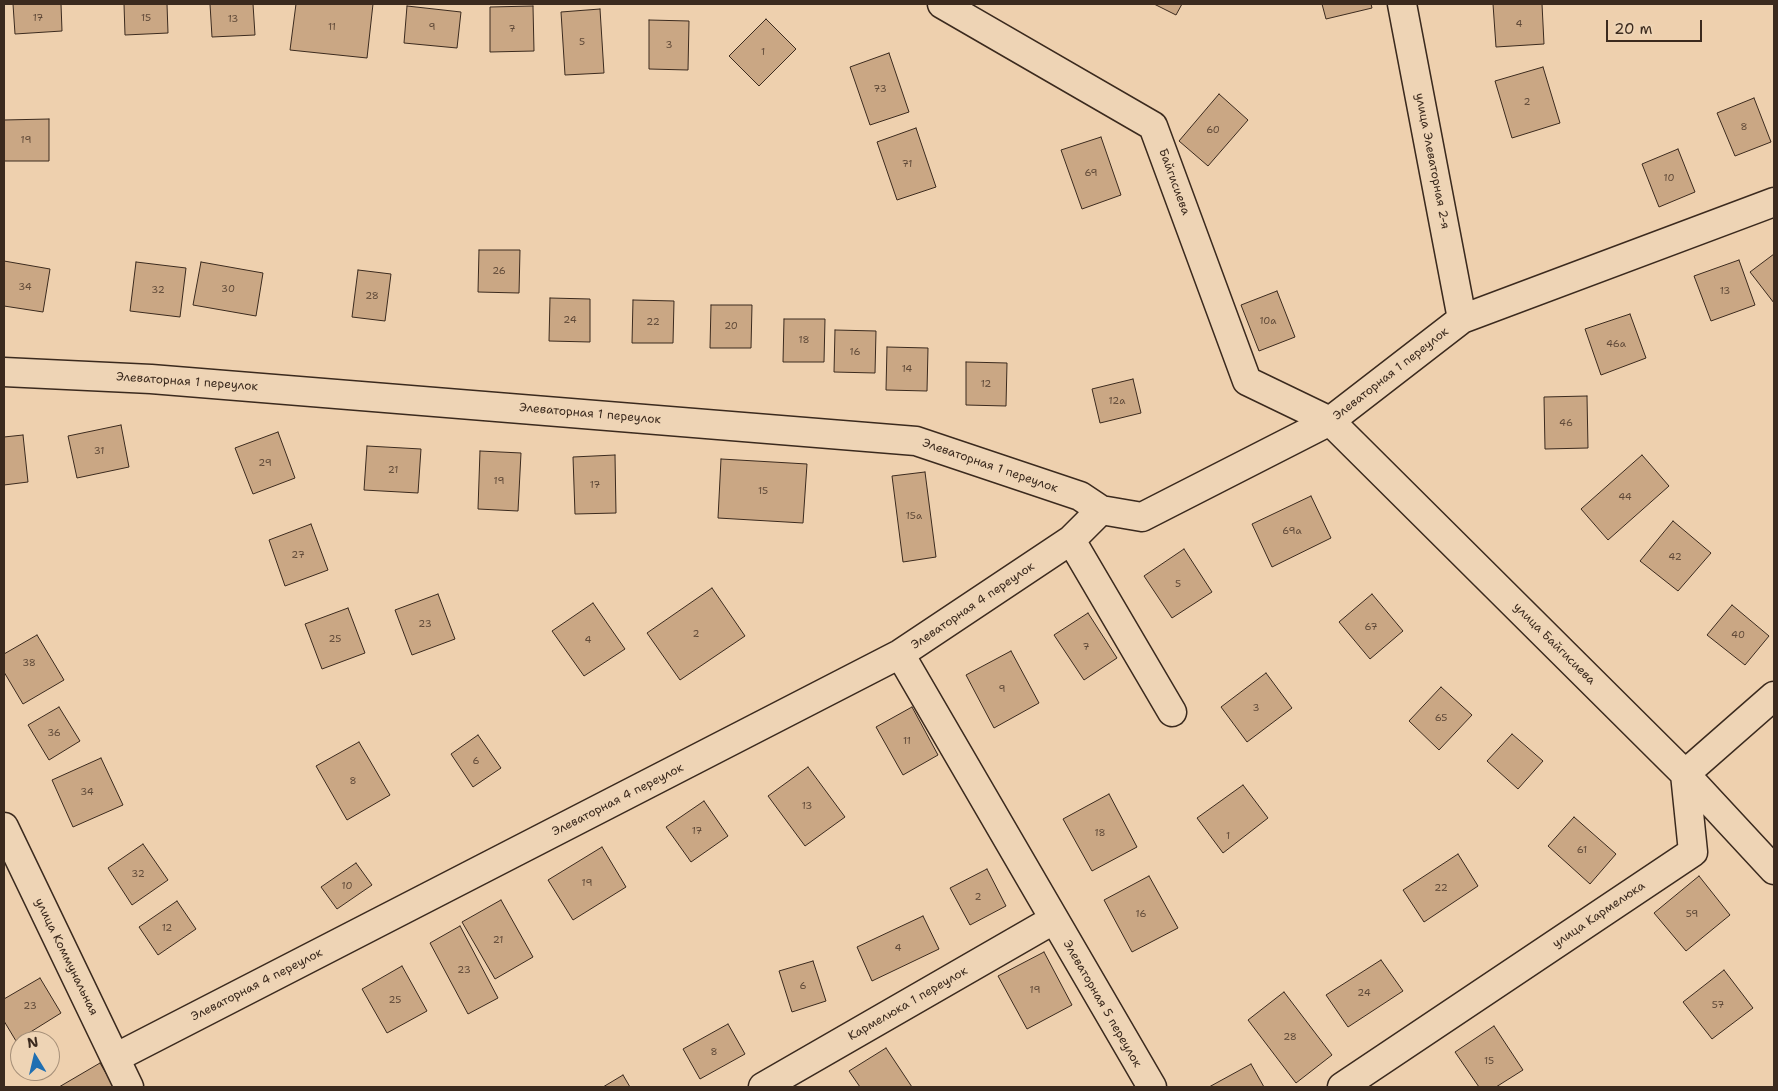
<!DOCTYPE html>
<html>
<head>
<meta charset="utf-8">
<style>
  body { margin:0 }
  #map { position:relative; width:1778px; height:1091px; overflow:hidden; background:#eed0ae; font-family:"Shantell Sans",sans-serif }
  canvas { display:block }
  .frame { position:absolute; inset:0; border:5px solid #3b2a1e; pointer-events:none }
  .north { position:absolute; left:10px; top:1031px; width:50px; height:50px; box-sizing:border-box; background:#eed4b5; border:1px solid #a69079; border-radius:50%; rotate:351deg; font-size:14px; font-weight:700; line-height:20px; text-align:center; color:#3b2a1e }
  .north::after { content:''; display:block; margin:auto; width:18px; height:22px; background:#1f6fb2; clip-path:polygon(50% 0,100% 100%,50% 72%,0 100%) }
  .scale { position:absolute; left:1606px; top:20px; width:96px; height:22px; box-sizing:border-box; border:2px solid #3b2a1e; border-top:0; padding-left:6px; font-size:15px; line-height:18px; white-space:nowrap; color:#3b2a1e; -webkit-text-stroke:4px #eed4b5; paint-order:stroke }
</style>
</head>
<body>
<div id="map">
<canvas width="1778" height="1091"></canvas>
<div class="frame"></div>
<div class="north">N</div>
<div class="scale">20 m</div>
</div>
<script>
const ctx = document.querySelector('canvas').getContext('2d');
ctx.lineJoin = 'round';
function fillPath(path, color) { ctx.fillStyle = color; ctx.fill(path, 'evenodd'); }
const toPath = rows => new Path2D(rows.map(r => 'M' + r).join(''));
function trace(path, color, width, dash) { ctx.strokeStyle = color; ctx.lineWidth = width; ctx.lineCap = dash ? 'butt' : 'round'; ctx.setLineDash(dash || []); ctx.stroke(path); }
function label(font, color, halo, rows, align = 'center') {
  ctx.font = font + ' "Shantell Sans",sans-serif'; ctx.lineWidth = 4.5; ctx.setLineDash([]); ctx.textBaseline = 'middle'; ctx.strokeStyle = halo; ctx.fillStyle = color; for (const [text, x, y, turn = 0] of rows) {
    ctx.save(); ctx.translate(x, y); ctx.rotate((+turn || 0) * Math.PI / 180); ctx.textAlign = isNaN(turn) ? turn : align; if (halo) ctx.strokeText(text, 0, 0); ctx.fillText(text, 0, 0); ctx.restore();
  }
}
const building = toPath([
  [13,4,61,4,62,31,15,34,13,4],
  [124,4,167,4,168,33,125,35,124,4],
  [210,4,253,4,255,35,212,37,210,4],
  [296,4,373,4,367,58,290,50,296,4],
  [1154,4,1182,4,1176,15,1154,4],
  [1322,4,1371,4,1372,8,1326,19,1322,4],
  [1493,4,1542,4,1544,44,1496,47,1493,4],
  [407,6,461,12,457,48,404,43,407,6],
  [533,6,534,51,490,52,490,7,533,6],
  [600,9,604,73,565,75,561,12,600,9],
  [766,19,796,49,759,86,729,56,766,19],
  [649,20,689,21,688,70,649,69,649,20],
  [889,53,909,112,870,125,850,67,889,53],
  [1543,67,1560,123,1512,138,1495,81,1543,67],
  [1219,94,1248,120,1208,166,1179,141,1219,94],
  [1754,98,1771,142,1735,156,1717,113,1754,98],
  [49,119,49,161,4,161,4,120,49,119],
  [916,128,936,187,897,200,877,142,916,128],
  [1101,137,1121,195,1082,209,1061,150,1101,137],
  [1678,149,1695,192,1659,207,1642,164,1678,149],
  [479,250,520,250,519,293,478,292,479,250],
  [1774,254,1774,303,1750,272,1774,254],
  [1739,260,1755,305,1711,321,1694,276,1739,260],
  [4,261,50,269,43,312,4,306,4,261],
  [136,262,186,268,180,317,130,311,136,262],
  [201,262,263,273,256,316,193,305,201,262],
  [358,270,391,274,385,321,352,317,358,270],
  [1277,291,1295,337,1259,351,1241,305,1277,291],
  [550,298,590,299,590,342,549,341,550,298],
  [633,300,674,301,673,343,632,343,633,300],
  [711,305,752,305,751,348,710,348,711,305],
  [1630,314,1646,358,1601,375,1585,329,1630,314],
  [784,319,825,319,824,362,783,362,784,319],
  [835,330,876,331,875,373,834,372,835,330],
  [887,347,928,348,927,391,886,390,887,347],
  [966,362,1007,363,1006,406,966,405,966,362],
  [1133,379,1141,413,1100,423,1092,389,1133,379],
  [1587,396,1588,448,1545,449,1544,397,1587,396],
  [121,425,129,467,77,478,68,436,121,425],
  [278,432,295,478,253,494,235,448,278,432],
  [23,435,28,482,4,485,4,437,23,435],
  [367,446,421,449,418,493,364,490,367,446],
  [480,451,521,453,518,511,478,509,480,451],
  [615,455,616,513,575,514,573,457,615,455],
  [1642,455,1669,486,1608,540,1581,509,1642,455],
  [721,459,807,464,803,523,718,518,721,459],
  [925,472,936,557,903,562,892,476,925,472],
  [1311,496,1331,538,1272,567,1252,524,1311,496],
  [1673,521,1711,553,1678,591,1640,561,1673,521],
  [311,524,328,570,285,586,269,540,311,524],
  [1184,549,1212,592,1172,618,1144,576,1184,549],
  [712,588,745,636,680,680,647,633,712,588],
  [438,594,455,639,412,655,395,610,438,594],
  [1372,594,1403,631,1370,659,1339,622,1372,594],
  [593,603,625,649,584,676,552,631,593,603],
  [1732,605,1769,636,1745,665,1707,635,1732,605],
  [348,608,365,653,322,669,305,624,348,608],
  [1088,613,1117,658,1084,680,1054,635,1088,613],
  [37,635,64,680,23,704,4,672,4,654,37,635],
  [1011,651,1039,703,994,728,966,675,1011,651],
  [1266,673,1292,708,1247,742,1221,707,1266,673],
  [1441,687,1472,715,1439,750,1409,721,1441,687],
  [59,707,80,741,49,760,28,725,59,707],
  [912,707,938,755,903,775,876,727,912,707],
  [1512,734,1543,761,1518,789,1487,761,1512,734],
  [478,735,501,768,473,787,451,754,478,735],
  [359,742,390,795,347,820,316,766,359,742],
  [101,758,123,805,73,827,52,780,101,758],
  [808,767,845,817,805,846,768,796,808,767],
  [1243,785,1268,818,1223,853,1197,818,1243,785],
  [1109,794,1137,847,1092,871,1063,819,1109,794],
  [704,801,728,836,691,862,666,827,704,801],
  [1574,817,1616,854,1590,884,1548,846,1574,817],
  [143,844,168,880,132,905,108,868,143,844],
  [602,847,626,887,573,920,548,880,602,847],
  [1458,854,1478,886,1424,922,1403,890,1458,854],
  [356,863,372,885,337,909,321,887,356,863],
  [987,869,1006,906,970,925,950,888,987,869],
  [1149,876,1178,928,1132,952,1104,900,1149,876],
  [1699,876,1730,915,1686,951,1654,913,1699,876],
  [501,900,533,957,495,979,462,922,501,900],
  [177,901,196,929,158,955,139,927,177,901],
  [923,916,939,949,872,981,857,947,923,916],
  [460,926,498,998,468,1014,430,943,460,926],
  [1044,952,1072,1005,1027,1029,998,976,1044,952],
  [1381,960,1403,991,1348,1027,1326,995,1381,960],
  [813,961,826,1001,792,1012,779,971,813,961],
  [402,966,427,1011,387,1033,362,989,402,966],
  [1724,970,1753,1008,1712,1039,1683,1002,1724,970],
  [40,978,61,1013,16,1041,4,1021,4,999,40,978],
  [1284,992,1332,1055,1296,1083,1248,1020,1284,992],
  [728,1024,745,1054,700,1079,683,1049,728,1024],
  [1494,1026,1523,1070,1496,1087,1479,1087,1455,1052,1494,1026],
  [886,1048,912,1087,860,1087,849,1071,886,1048],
  [100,1063,114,1087,59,1087,100,1063],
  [1251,1064,1264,1087,1209,1087,1251,1064],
  [623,1075,630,1087,603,1087,623,1075]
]);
fillPath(building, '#caa784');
trace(building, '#3b2a1e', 1);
const minor = toPath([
  [942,4,1153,126,1247,381,1330,421,1685,774,1774,870],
  [1402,4,1462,319],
  [4,372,151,379,916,441,1080,496,1101,510,1142,517,1330,421,1462,319,1774,202],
  [1071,540,1172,712],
  [900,654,1152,1087],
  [4,827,129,1087],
  [115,1058,900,654,1071,540,1101,510],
  [763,1087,1053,920],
  [1342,1087,1693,852,1685,774,1774,696]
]);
trace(minor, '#3b2a1e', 31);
trace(minor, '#eed4b5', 28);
label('10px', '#5f4938', null, [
  ["17",38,18],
  ["15",146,18],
  ["13",233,19],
  ["4",1519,24],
  ["11",332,27],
  ["9",432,27],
  ["7",512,29],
  ["5",582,42],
  ["3",669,45],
  ["1",763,52],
  ["73",880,89],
  ["2",1527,102],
  ["8",1744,127],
  ["60",1213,130],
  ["19",26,140],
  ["71",907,164],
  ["69",1091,173],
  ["10",1669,178],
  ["26",499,271],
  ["34",25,287],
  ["30",228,289],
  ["32",158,290],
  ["13",1725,291],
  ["28",372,296],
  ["24",570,320],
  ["10а",1268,321],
  ["22",653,322],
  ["20",731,326],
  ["18",804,340],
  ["46а",1616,344],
  ["16",855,352],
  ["14",907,369],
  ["12",986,384],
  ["12а",1117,401],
  ["46",1566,423],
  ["31",99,451],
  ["29",265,463],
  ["21",393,470],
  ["19",499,481],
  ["17",595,485],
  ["15",763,491],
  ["44",1625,497],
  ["15а",914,516],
  ["69а",1292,531],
  ["27",298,555],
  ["42",1675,557],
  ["5",1178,584],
  ["23",425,624],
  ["67",1371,627],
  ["2",696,634],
  ["40",1738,635],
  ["25",335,639],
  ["4",588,640],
  ["7",1086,647],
  ["38",29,663],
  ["9",1002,689],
  ["3",1256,708],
  ["65",1441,718],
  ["36",54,733],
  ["11",907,741],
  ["6",476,761],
  ["8",353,781],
  ["34",87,792],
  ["13",807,806],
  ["17",697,831],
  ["18",1100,833],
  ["1",1228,836],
  ["61",1582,850],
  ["32",138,874],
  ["19",587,883],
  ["10",347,886],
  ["22",1441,888],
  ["2",978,897],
  ["16",1141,914],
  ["59",1692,914],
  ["12",167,928],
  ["21",498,940],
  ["4",898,948],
  ["23",464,970],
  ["6",803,986],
  ["19",1035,990],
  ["24",1364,993],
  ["25",395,1000],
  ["57",1718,1005],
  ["23",30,1006],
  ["28",1290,1037],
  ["8",714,1052],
  ["15",1489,1061]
]);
label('12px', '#3b2a1e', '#eed4b5', [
  ["улица Элеваторная 2-я",1432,161,79],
  ["Байгисиева",1174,182,70],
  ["Элеваторная 1 переулок",1391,374,-38],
  ["Элеваторная 1 переулок",187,382,4],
  ["Элеваторная 1 переулок",590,414,5],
  ["Элеваторная 1 переулок",990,466,19],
  ["Элеваторная 4 переулок",973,606,-34],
  ["улица Байгисиева",1554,644,45],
  ["Элеваторная 4 переулок",618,800,-27],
  ["улица Кармелюка",1599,915,-34],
  ["улица Коммунальная",66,957,64],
  ["Элеваторная 4 переулок",257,985,-27],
  ["Кармелюка 1 переулок",908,1004,-30],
  ["Элеваторная 5 переулок",1102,1004,60]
]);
</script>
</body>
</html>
